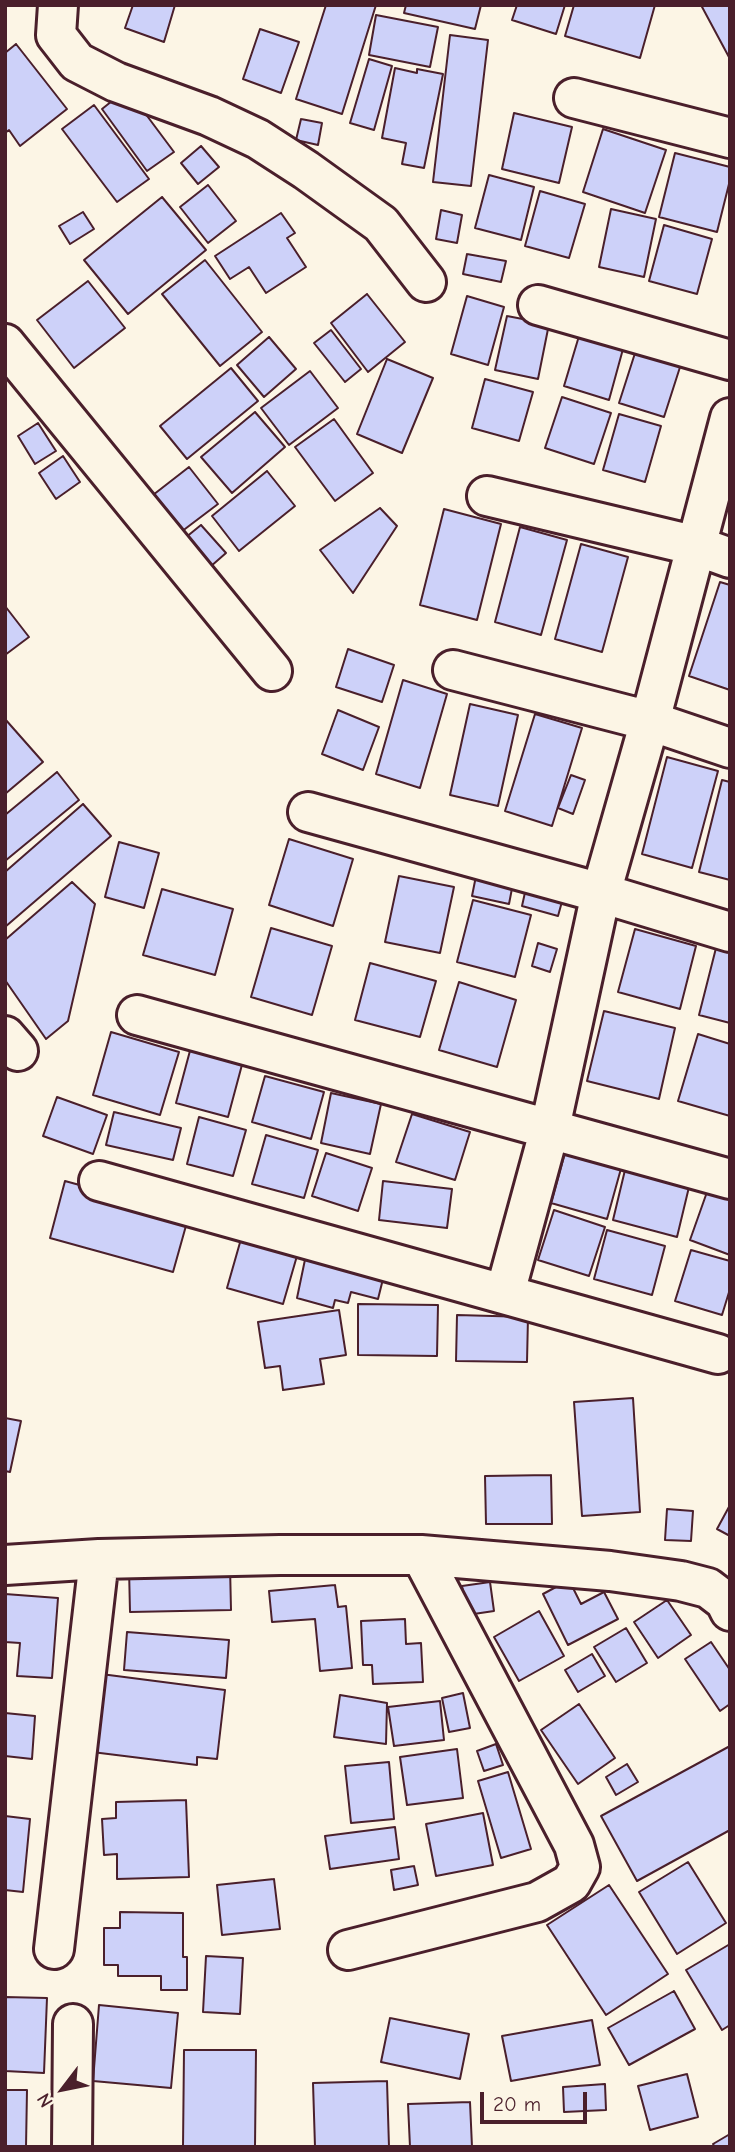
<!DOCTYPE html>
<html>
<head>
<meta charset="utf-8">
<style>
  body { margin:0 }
  #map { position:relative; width:735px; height:2152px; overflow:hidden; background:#fcf5e5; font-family:"Comic Neue",sans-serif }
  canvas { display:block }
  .frame { position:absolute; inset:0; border:7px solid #4a1f2b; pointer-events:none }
  .north { position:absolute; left:28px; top:2054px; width:70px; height:70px; -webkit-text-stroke:5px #fcf5e5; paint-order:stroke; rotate:238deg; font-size:19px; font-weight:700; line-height:28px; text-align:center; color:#4a1f2b }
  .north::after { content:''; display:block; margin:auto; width:24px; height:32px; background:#4a1f2b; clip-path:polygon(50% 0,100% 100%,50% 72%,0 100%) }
  .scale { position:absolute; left:480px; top:2092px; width:107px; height:32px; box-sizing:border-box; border:4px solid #4a1f2b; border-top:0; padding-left:9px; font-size:21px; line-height:24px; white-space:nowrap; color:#4a1f2b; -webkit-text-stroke:5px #fcf5e5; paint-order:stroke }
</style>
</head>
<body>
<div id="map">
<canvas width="735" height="2152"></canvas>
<div class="frame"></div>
<div class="north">N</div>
<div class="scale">20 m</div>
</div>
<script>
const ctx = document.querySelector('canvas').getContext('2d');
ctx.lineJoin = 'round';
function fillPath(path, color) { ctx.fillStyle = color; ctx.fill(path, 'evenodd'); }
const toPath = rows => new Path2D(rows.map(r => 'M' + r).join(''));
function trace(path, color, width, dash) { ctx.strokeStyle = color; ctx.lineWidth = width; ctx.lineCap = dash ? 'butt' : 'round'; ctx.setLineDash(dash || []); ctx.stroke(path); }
const building = toPath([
  [133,5,175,5,164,42,125,28,133,5],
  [326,5,376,5,342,114,296,99,326,5],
  [406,5,481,5,475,29,404,13,406,5],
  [517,5,565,5,556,34,512,20,517,5],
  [574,5,655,5,640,58,565,36,574,5],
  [701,5,730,5,730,59,701,5],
  [376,15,438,27,430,67,369,55,376,15],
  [260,29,299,42,281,93,243,79,260,29],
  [450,35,488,40,471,186,433,182,450,35],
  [16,44,67,109,20,146,9,130,5,133,5,53,16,44],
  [369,59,392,66,374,130,350,123,369,59],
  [395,68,417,73,417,69,443,74,424,168,402,164,406,143,382,138,395,68],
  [127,89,174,152,147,171,102,109,127,89],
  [94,105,149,179,117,202,62,129,94,105],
  [514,113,572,127,559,183,502,169,514,113],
  [301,119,322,123,318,145,296,140,301,119],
  [603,129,666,150,645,213,583,192,603,129],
  [201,146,219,167,198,184,181,163,201,146],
  [675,153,730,167,730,180,717,232,659,217,675,153],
  [489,175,534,187,521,240,475,228,489,175],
  [208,185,236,221,208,243,180,207,208,185],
  [540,191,585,204,569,258,525,246,540,191],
  [162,197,206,250,128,314,84,260,162,197],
  [611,209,656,219,644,277,599,267,611,209],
  [441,210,462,215,457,243,436,239,441,210],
  [83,212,94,229,70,244,59,226,83,212],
  [281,213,295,233,287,238,306,267,266,293,249,267,230,279,215,256,281,213],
  [664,225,712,239,697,294,649,281,664,225],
  [467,254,506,261,501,282,463,274,467,254],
  [205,260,262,332,220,366,162,294,205,260],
  [88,281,125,328,74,368,37,320,88,281],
  [367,294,405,342,368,372,331,323,367,294],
  [467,296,504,307,488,365,451,354,467,296],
  [507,316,549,324,538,379,495,370,507,316],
  [331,330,361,369,345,382,314,343,331,330],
  [579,336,623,349,609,400,564,386,579,336],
  [269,337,296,369,264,397,237,365,269,337],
  [636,350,681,364,664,417,619,403,636,350],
  [387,359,433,378,402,453,357,434,387,359],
  [231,368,258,401,187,459,160,426,231,368],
  [310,371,338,408,289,445,261,408,310,371],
  [485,379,533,392,519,441,472,428,485,379],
  [562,397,611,413,594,464,545,448,562,397],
  [255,412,285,447,232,493,201,457,255,412],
  [619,414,661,426,645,482,603,470,619,414],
  [334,419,373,473,335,501,295,447,334,419],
  [38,423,56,451,35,464,18,436,38,423],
  [63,456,80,482,56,499,39,473,63,456],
  [189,467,218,504,181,532,153,495,189,467],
  [267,471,295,506,239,551,212,516,267,471],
  [380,508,397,526,353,593,320,550,380,508],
  [444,509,501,524,477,620,420,605,444,509],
  [201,525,226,553,210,567,185,538,201,525],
  [520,527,567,540,541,635,495,622,520,527],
  [581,544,628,557,602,652,555,639,581,544],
  [720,582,730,585,730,690,689,676,720,582],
  [5,606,29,637,5,655,5,606],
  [348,649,394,665,382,702,336,687,348,649],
  [403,680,447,694,420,788,376,774,403,680],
  [470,704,518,715,498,806,450,795,470,704],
  [338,710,379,727,363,770,322,754,338,710],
  [535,714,582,728,552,826,505,811,535,714],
  [5,719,43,762,5,794,5,719],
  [667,757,718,771,692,868,642,854,667,757],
  [57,772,79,800,5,861,5,815,57,772],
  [571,775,585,780,573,814,558,808,571,775],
  [722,780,730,782,730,880,699,872,722,780],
  [83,804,111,836,5,927,5,872,83,804],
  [289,839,353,859,333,926,269,905,289,839],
  [119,842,159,853,144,908,105,897,119,842],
  [477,871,514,878,509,904,472,896,477,871],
  [399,876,454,887,440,953,385,942,399,876],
  [72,882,95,904,68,1021,46,1039,5,980,5,940,72,882],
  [526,888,563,898,558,916,522,906,526,888],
  [162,889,233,909,215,975,143,955,162,889],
  [473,900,531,915,515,977,457,962,473,900],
  [271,928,332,946,312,1015,251,997,271,928],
  [635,929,696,946,680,1009,618,992,635,929],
  [538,943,557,949,550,972,532,966,538,943],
  [716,948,730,951,730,1023,699,1015,716,948],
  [370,963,436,981,420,1037,355,1020,370,963],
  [459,982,516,1000,497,1067,439,1050,459,982],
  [604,1011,675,1028,659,1099,587,1081,604,1011],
  [111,1032,179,1052,160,1115,93,1095,111,1032],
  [698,1034,730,1044,730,1116,678,1101,698,1034],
  [191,1047,243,1061,228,1117,176,1103,191,1047],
  [265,1076,324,1092,311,1139,252,1122,265,1076],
  [331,1093,381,1104,370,1154,321,1143,331,1093],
  [57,1097,107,1115,93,1154,43,1136,57,1097],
  [114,1112,181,1128,173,1160,106,1145,114,1112],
  [412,1114,470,1132,455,1180,396,1162,412,1114],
  [199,1117,246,1130,233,1176,187,1164,199,1117],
  [266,1135,318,1150,304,1198,252,1184,266,1135],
  [566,1149,622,1165,607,1219,551,1203,566,1149],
  [326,1153,372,1168,358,1211,312,1196,326,1153],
  [625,1170,689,1187,677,1237,613,1220,625,1170],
  [65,1181,189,1215,173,1272,50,1238,65,1181],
  [383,1181,452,1189,447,1228,379,1220,383,1181],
  [707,1192,730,1200,730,1255,690,1240,707,1192],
  [554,1210,605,1227,589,1276,538,1260,554,1210],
  [607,1230,665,1246,652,1295,594,1279,607,1230],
  [243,1232,299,1249,283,1304,227,1288,243,1232],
  [307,1250,385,1271,378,1299,351,1292,348,1303,335,1300,333,1308,297,1298,307,1250],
  [691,1250,730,1261,730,1289,722,1315,675,1301,691,1250],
  [358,1304,438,1305,437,1356,358,1355,358,1304],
  [339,1310,346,1355,320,1359,324,1384,283,1390,280,1366,265,1368,258,1322,339,1310],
  [457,1315,528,1317,527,1362,456,1361,457,1315],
  [633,1398,640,1512,582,1516,574,1402,633,1398],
  [5,1418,21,1421,10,1472,5,1471,5,1418],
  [551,1475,552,1524,486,1524,485,1476,551,1475],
  [730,1505,730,1536,717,1529,730,1505],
  [667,1509,693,1511,691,1541,665,1540,667,1509],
  [230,1566,231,1610,130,1612,129,1568,230,1566],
  [569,1580,581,1604,604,1592,618,1619,568,1645,543,1594,569,1580],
  [490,1582,494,1611,467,1615,462,1586,490,1582],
  [335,1585,338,1607,346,1606,352,1668,320,1671,315,1619,272,1622,269,1591,335,1585],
  [5,1594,58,1598,52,1678,17,1676,20,1643,5,1642,5,1594],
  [667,1600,691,1635,658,1658,634,1622,667,1600],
  [539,1611,564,1656,519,1681,494,1637,539,1611],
  [405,1619,406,1644,421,1643,423,1682,373,1684,372,1665,363,1665,361,1621,405,1619],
  [626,1628,647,1663,616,1682,594,1647,626,1628],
  [127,1632,229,1640,226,1678,124,1670,127,1632],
  [711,1642,730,1670,730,1704,720,1711,685,1659,711,1642],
  [592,1654,605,1676,578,1692,565,1670,592,1654],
  [101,1674,225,1690,217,1759,197,1757,197,1765,92,1752,101,1674],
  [463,1693,470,1728,449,1732,442,1698,463,1693],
  [340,1695,387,1703,386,1744,334,1737,340,1695],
  [440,1701,444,1740,394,1746,388,1707,440,1701],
  [579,1704,615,1758,578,1784,541,1730,579,1704],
  [5,1713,35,1716,32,1759,5,1756,5,1713],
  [496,1744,503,1765,484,1771,477,1751,496,1744],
  [730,1746,730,1830,637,1881,601,1816,730,1746],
  [457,1749,463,1798,407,1805,400,1757,457,1749],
  [389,1762,394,1819,351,1823,345,1766,389,1762],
  [627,1764,638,1782,616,1795,606,1777,627,1764],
  [508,1772,531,1849,501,1858,478,1781,508,1772],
  [186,1800,189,1877,117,1879,117,1854,104,1855,102,1819,116,1818,116,1802,186,1800],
  [483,1813,493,1865,436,1876,426,1824,483,1813],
  [5,1816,30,1819,23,1892,5,1890,5,1816],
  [395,1827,399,1859,330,1869,325,1836,395,1827],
  [688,1862,726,1923,677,1954,639,1892,688,1862],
  [414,1866,418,1885,394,1890,391,1870,414,1866],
  [274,1879,280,1929,222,1935,217,1885,274,1879],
  [609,1885,668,1974,606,2015,547,1925,609,1885],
  [120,1912,183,1913,183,1957,187,1957,187,1990,161,1990,161,1976,118,1976,118,1965,104,1965,104,1928,120,1928,120,1912],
  [730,1944,730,2025,722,2030,686,1970,730,1944],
  [206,1956,243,1958,240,2014,203,2012,206,1956],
  [674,1991,695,2029,629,2065,608,2028,674,1991],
  [5,1997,47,1998,44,2073,5,2071,5,1997],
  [99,2005,178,2013,171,2088,93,2081,99,2005],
  [390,2018,469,2034,460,2079,381,2062,390,2018],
  [592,2020,600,2065,511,2081,502,2036,592,2020],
  [184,2050,256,2050,255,2147,183,2147,184,2050],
  [687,2074,698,2117,650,2130,638,2086,687,2074],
  [387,2081,389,2147,315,2147,313,2083,387,2081],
  [605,2084,606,2110,564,2112,563,2087,605,2084],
  [5,2090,27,2090,26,2147,5,2147,5,2090],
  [470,2102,472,2147,410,2147,408,2104,470,2102],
  [730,2134,730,2147,715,2147,713,2144,730,2134]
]);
fillPath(building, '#cdd1f9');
trace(building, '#4a1f2b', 2);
const minor = toPath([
  [58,5,56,35,77,62,116,82,209,116,258,139,306,170,381,224,426,282],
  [574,98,730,138],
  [538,305,730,360],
  [5,344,272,671],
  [487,496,697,546,730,558],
  [453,670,650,721,730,748],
  [308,812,601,893,730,932],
  [137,1015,730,1179],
  [5,1036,18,1051],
  [99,1181,718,1354],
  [505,1293,550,1128,601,893,650,721,730,418],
  [5,1565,99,1559,280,1555,421,1555,610,1571,681,1581,708,1588,725,1601,730,1611],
  [54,1949,99,1559],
  [348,1950,537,1902,571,1883,580,1867,574,1845,421,1555],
  [72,2147,73,2024]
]);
trace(minor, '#4a1f2b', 44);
trace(minor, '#fcf5e5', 38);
</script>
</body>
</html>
